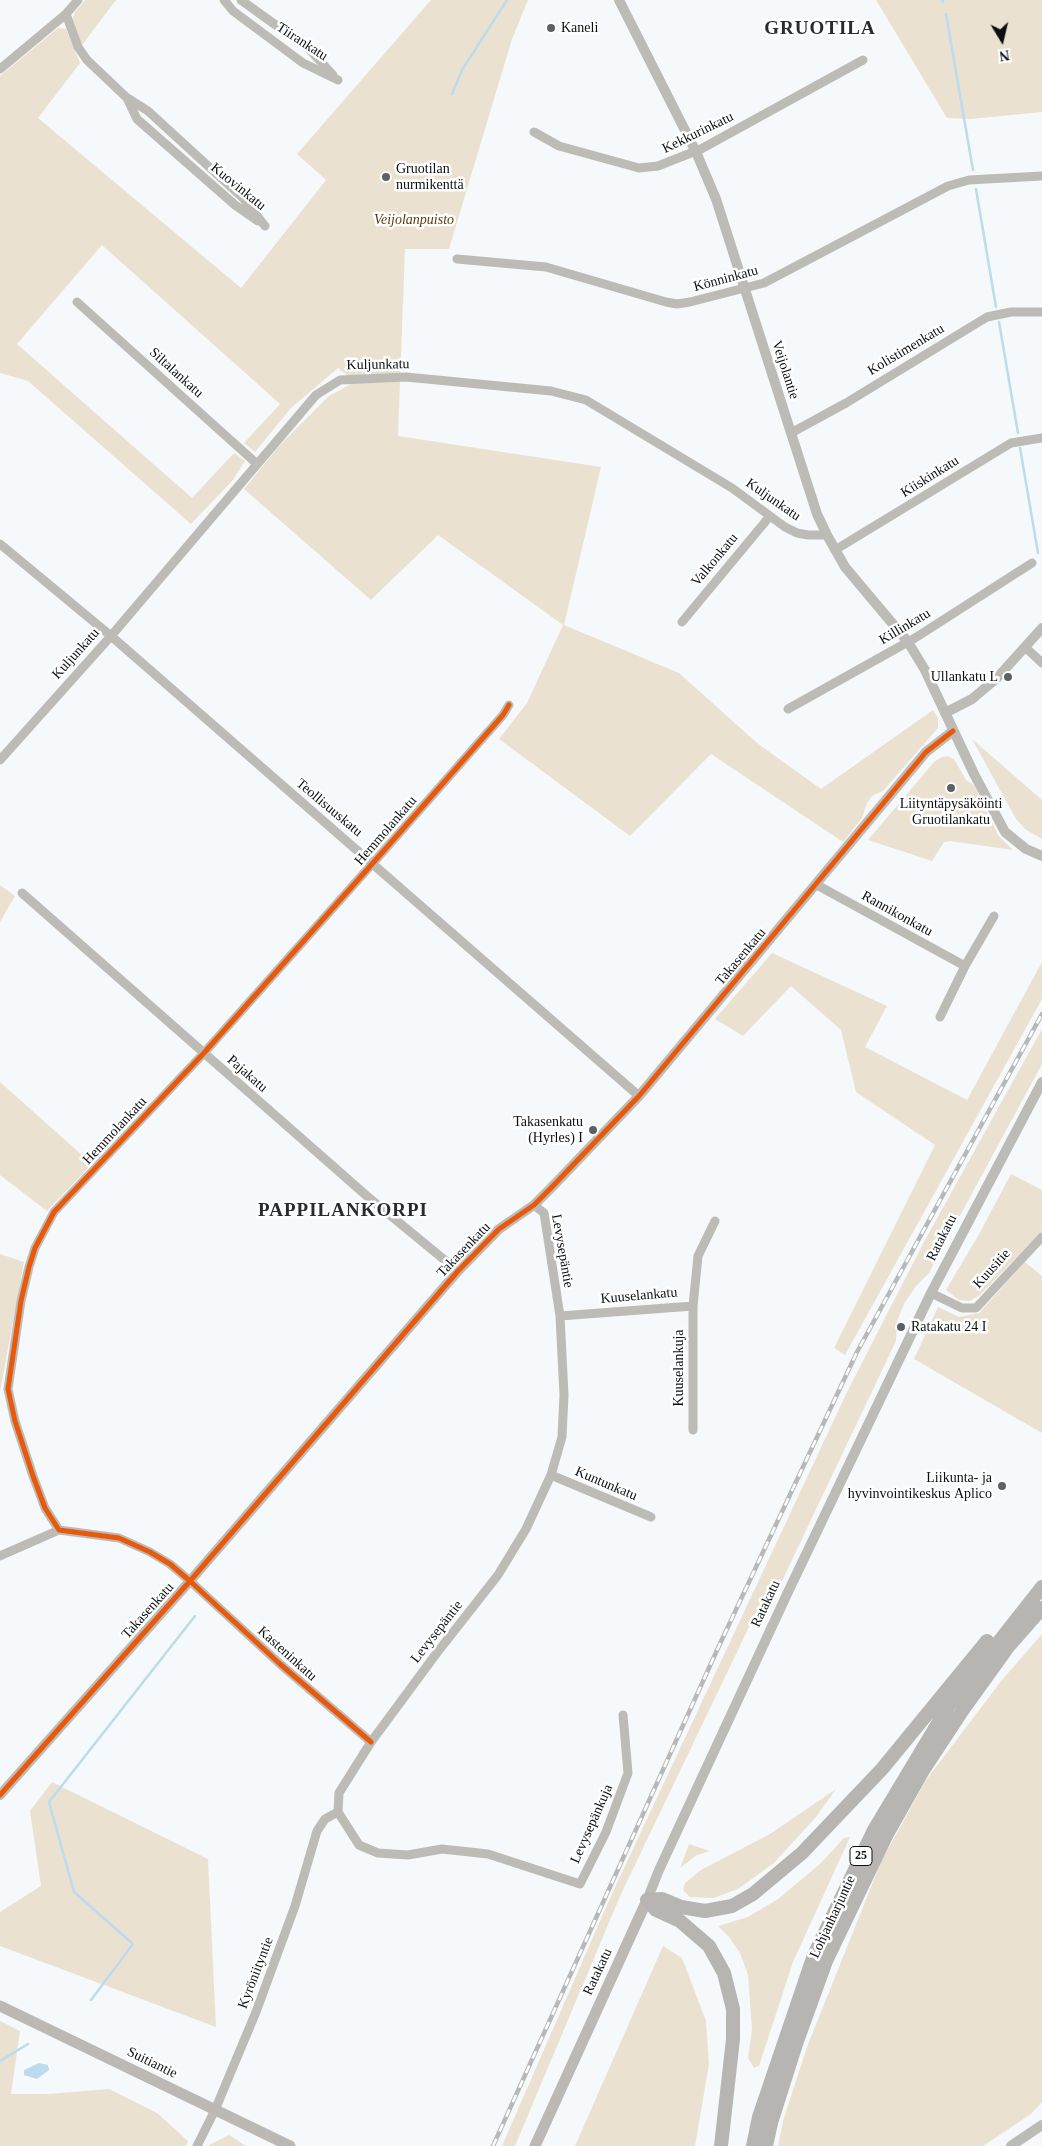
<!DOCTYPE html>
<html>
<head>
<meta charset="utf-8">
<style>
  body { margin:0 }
  #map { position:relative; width:1042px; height:2146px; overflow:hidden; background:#f5f9fb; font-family:Georgia,serif }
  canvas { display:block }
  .north { position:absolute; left:977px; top:15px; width:50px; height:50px; -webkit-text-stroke:4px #fff; paint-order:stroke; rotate:171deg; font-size:14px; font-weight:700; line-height:20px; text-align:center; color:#0a0f11 }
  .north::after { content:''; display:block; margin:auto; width:18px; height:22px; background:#0a0f11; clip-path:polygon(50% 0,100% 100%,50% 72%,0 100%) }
</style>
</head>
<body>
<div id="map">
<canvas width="1042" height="2146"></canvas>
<div class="north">N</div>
</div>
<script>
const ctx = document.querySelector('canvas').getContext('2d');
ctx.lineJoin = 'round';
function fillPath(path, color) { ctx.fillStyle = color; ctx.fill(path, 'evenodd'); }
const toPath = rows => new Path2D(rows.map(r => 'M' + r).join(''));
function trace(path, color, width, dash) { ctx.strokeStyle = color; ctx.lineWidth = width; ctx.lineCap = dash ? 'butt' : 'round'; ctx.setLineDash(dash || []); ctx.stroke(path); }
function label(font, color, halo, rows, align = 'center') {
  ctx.font = font + ' Georgia,serif'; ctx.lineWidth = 5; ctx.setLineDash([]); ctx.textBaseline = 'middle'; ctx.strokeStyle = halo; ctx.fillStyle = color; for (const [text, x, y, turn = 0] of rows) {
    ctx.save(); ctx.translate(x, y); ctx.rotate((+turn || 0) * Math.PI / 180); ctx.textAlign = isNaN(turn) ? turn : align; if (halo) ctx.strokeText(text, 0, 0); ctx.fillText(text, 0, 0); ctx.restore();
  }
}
fillPath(toPath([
  [85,0,116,0,82,45,73,23,73,17,75,12],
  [431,0,528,0,512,39,449,249,405,249,398,436,601,467,564,625,679,673,757,743,821,789,933,710,938,718,938,728,883,791,872,796,867,803,862,818,843,842,711,754,630,836,499,739,527,703,563,625,438,535,371,600,244,489,280,445,329,396,349,385,352,379,338,368,291,408,255,452,244,443,280,404,102,245,17,344,192,498,234,453,245,461,233,480,191,524,28,381,0,373,0,76,58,28,66,29,80,63,38,118,241,288,326,180,297,154],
  [876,0,1042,0,1042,112,971,119,947,118],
  [972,739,1042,800,1042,839,1025,829,1016,819],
  [948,756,954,759,966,780,974,785,998,835,1013,850,950,841,944,842,932,861,868,840,934,762,942,757],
  [0,885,15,896,0,922],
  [772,953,887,1006,865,1047,967,1100,1042,962,1042,999,845,1355,834,1348,935,1145,856,1092,841,1030,791,986,743,1036,715,1019],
  [1042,1029,1042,1064,929,1273,917,1285,905,1302,897,1321,896,1341,781,1583,774,1585,761,1602,621,1894,515,2146,502,2146,610,1898,848,1390,925,1240],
  [0,1082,92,1164,47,1211,0,1175],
  [1011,1174,1042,1190,1042,1231,980,1295,970,1301,959,1300,946,1290,978,1236],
  [0,1254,24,1262,0,1392],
  [1025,1262,1042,1276,1042,1433,914,1359,938,1307,959,1317,979,1313],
  [1042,1634,1042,2102,1031,2114,983,2146,778,2146,783,2121,807,2047,881,1862,926,1780,1002,1680],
  [52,1782,208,1859,216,2027,0,1946,0,1912,41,1886,30,1811],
  [836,1789,816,1817,774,1863,738,1889,713,1898,690,1897,683,1890,685,1883,701,1870,770,1834],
  [850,1837,793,1962,759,2066,754,2068,748,2058,752,2029,748,1975,740,1953,729,1937,718,1926,748,1917,778,1899,821,1863,844,1838],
  [689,1844,710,1851,697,1855,680,1868],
  [663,1946,682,1958,706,2021,709,2064,695,2146,575,2146],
  [0,2021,20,2031,11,2094,49,2094,109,2089,157,2113,188,2141,186,2146,0,2146],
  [229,2135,246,2146,209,2146,209,2145]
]), '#ebe1d0');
fillPath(toPath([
  [39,2063,48,2065,49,2070,37,2079,24,2075,24,2070]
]), '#bcdbed');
trace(toPath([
  [942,0,943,2],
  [946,14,973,170],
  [452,94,462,70,507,0],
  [976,189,996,307],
  [999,322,1018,433],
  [1020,448,1038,553],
  [91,2000,133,1944,74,1892,49,1802,195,1616],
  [0,2061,28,2044]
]), '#bcdbed', 2.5);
trace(toPath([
  [224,0,233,11,303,63,338,80],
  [241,0,309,49,333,75],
  [66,14,78,47,87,60,126,97,148,111,243,198,265,226],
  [0,69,66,14,78,0],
  [127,98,137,119,235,205,258,221],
  [534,132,559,146,639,168,658,166,701,149,863,60],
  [457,259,546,267,666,302,677,304,690,302,764,283,948,186,969,180,1042,176],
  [77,302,256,463],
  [791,433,846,403,987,317,1011,312,1042,312],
  [0,544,111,636,639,1096],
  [835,550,1011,443,1042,438],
  [682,622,770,516],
  [1025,647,1042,663],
  [788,709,915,638,1032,563],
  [0,760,111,636,316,395,340,380,406,377,551,391,586,400,732,488,785,527,797,533,808,535,827,535],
  [817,885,965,966],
  [22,893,368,1197,458,1271],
  [940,1017,965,966,994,916],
  [534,1205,544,1213,560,1316,564,1395,562,1437,551,1475,526,1529,498,1575,436,1654,371,1742,339,1793,338,1812,359,1845,378,1853,408,1855,442,1849,488,1854,580,1884,606,1832,628,1773,623,1715],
  [931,1293,962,1308,976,1308,1042,1237],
  [693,1306,693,1430],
  [560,1316,693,1306,698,1256,715,1221],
  [551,1475,651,1517],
  [0,1556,59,1530],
  [371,1742,280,1664,190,1581,170,1564,150,1552,119,1538,59,1530,45,1508,33,1476,15,1421,8,1389,21,1301,29,1267,35,1248,54,1212,203,1054,373,863,503,715,509,705],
  [197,2146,215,2110,256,2012,295,1906,317,1831,325,1819,338,1812]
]), '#bdbbb6', 9);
trace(toPath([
  [619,0,696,152,716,199,817,514,827,535,845,567,908,642,925,670,974,774,1005,832,1026,849,1042,856],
  [945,713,972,699,997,678,1042,628],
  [0,1795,190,1581,458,1271,499,1229,534,1205,551,1188,639,1096,926,752,953,731],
  [647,1900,659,1870,788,1592,931,1293,1042,1082],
  [1011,2146,1042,2125]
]), '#bdbbb6', 10);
trace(toPath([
  [0,2006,290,2146],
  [535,2146,647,1900]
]), '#bcb9b5', 11);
trace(toPath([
  [647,1900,662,1899,681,1907,705,1911,732,1906,753,1894,802,1853,882,1769,987,1641],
  [647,1900,656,1910,680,1921,709,1946,724,1973,733,2009,733,2039,721,2146],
  [753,2146,759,2117,814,1955,874,1830,949,1705,1042,1587],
  [766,2146,771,2123,797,2041,826,1961,887,1834,922,1772,962,1711,1008,1647,1042,1608]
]), '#b7b5b1', 14);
const rail = toPath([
  [493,2146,718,1648,857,1352,1042,1014]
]);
trace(rail, '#b7b8b7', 4.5);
trace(rail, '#fff', 2.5, [8]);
trace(toPath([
  [371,1742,280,1664,190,1581,170,1564,150,1552,119,1538,59,1530,45,1508,33,1476,15,1421,8,1389,21,1301,29,1267,35,1248,54,1212,203,1054,373,863,503,715,509,705],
  [0,1795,190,1581,458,1271,499,1229,534,1205,551,1188,639,1096,926,752,953,731]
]), '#e8590c', 5);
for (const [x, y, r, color] of [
  [551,28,5,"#5c6163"],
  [386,177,5,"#5c6163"],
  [1008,677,5,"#5c6163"],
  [951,788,5,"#5c6163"],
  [593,1130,5,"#5c6163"],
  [901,1327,5,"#5c6163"],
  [1002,1486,5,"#5c6163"]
]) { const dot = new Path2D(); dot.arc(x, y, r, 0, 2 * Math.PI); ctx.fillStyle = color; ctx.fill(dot); trace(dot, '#fff', 2); }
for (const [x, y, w] of [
  [861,1856,22]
]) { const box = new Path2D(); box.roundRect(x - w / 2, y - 9.5, w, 19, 4); ctx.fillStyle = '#fff'; ctx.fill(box); trace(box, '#0a0f11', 1); }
label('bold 12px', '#0a0f11', null, [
  ["25",861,1856]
]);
label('14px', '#0a0f11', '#fff', [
  ["Kaneli",561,28],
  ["Gruotilan",396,169],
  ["nurmikenttä",396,185],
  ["Ullankatu L",998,677,"right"],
  ["Liityntäpysäköinti",951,804,"center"],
  ["Gruotilankatu",951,820,"center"],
  ["Takasenkatu",583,1122,"right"],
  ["(Hyrles) I",583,1138,"right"],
  ["Ratakatu 24 I",911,1327],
  ["Liikunta- ja",992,1478,"right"],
  ["hyvinvointikeskus Aplico",992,1494,"right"]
], 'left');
label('14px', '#0a0f11', '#fff', [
  ["Tiirankatu",302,42,33],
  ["Kekkurinkatu",698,133,-26],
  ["Kuovinkatu",238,187,39],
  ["Könninkatu",726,279,-15],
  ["Kolistimenkatu",906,350,-31],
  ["Kuljunkatu",378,365,-1],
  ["Veijolantie",785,370,72],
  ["Siltalankatu",176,373,42],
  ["Kiiskinkatu",930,477,-32],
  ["Kuljunkatu",773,500,35],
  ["Valkonkatu",715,560,-50],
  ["Killinkatu",905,627,-31],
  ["Kuljunkatu",76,654,-48],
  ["Teollisuuskatu",329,808,40],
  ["Hemmolankatu",386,831,-49],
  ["Rannikonkatu",897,914,29],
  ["Takasenkatu",741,957,-50],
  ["Pajakatu",247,1074,41],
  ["Hemmolankatu",115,1131,-47],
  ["Ratakatu",942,1238,-63],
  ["Takasenkatu",464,1250,-46],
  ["Levysepäntie",562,1251,80],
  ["Kuusitie",992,1269,-48],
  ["Kuuselankatu",639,1296,-5],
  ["Kuuselankuja",679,1368,-90],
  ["Kuntunkatu",606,1484,23],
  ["Ratakatu",766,1604,-65],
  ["Takasenkatu",148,1611,-48],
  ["Levysepäntie",437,1632,-52],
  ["Kasteninkatu",287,1654,42],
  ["Levysepänkuja",592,1824,-66],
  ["Lohjanharjuntie",833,1917,-65],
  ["Ratakatu",598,1972,-65],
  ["Kyröniityntie",256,1973,-69],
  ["Suitiantie",152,2063,26]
]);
label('italic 14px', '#533c0c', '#fff', [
  ["Veijolanpuisto",414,220]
]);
ctx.letterSpacing = '1px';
label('bold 19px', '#232d33', '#fff', [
  ["GRUOTILA",820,29],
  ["PAPPILANKORPI",343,1211]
]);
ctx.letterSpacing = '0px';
</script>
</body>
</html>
